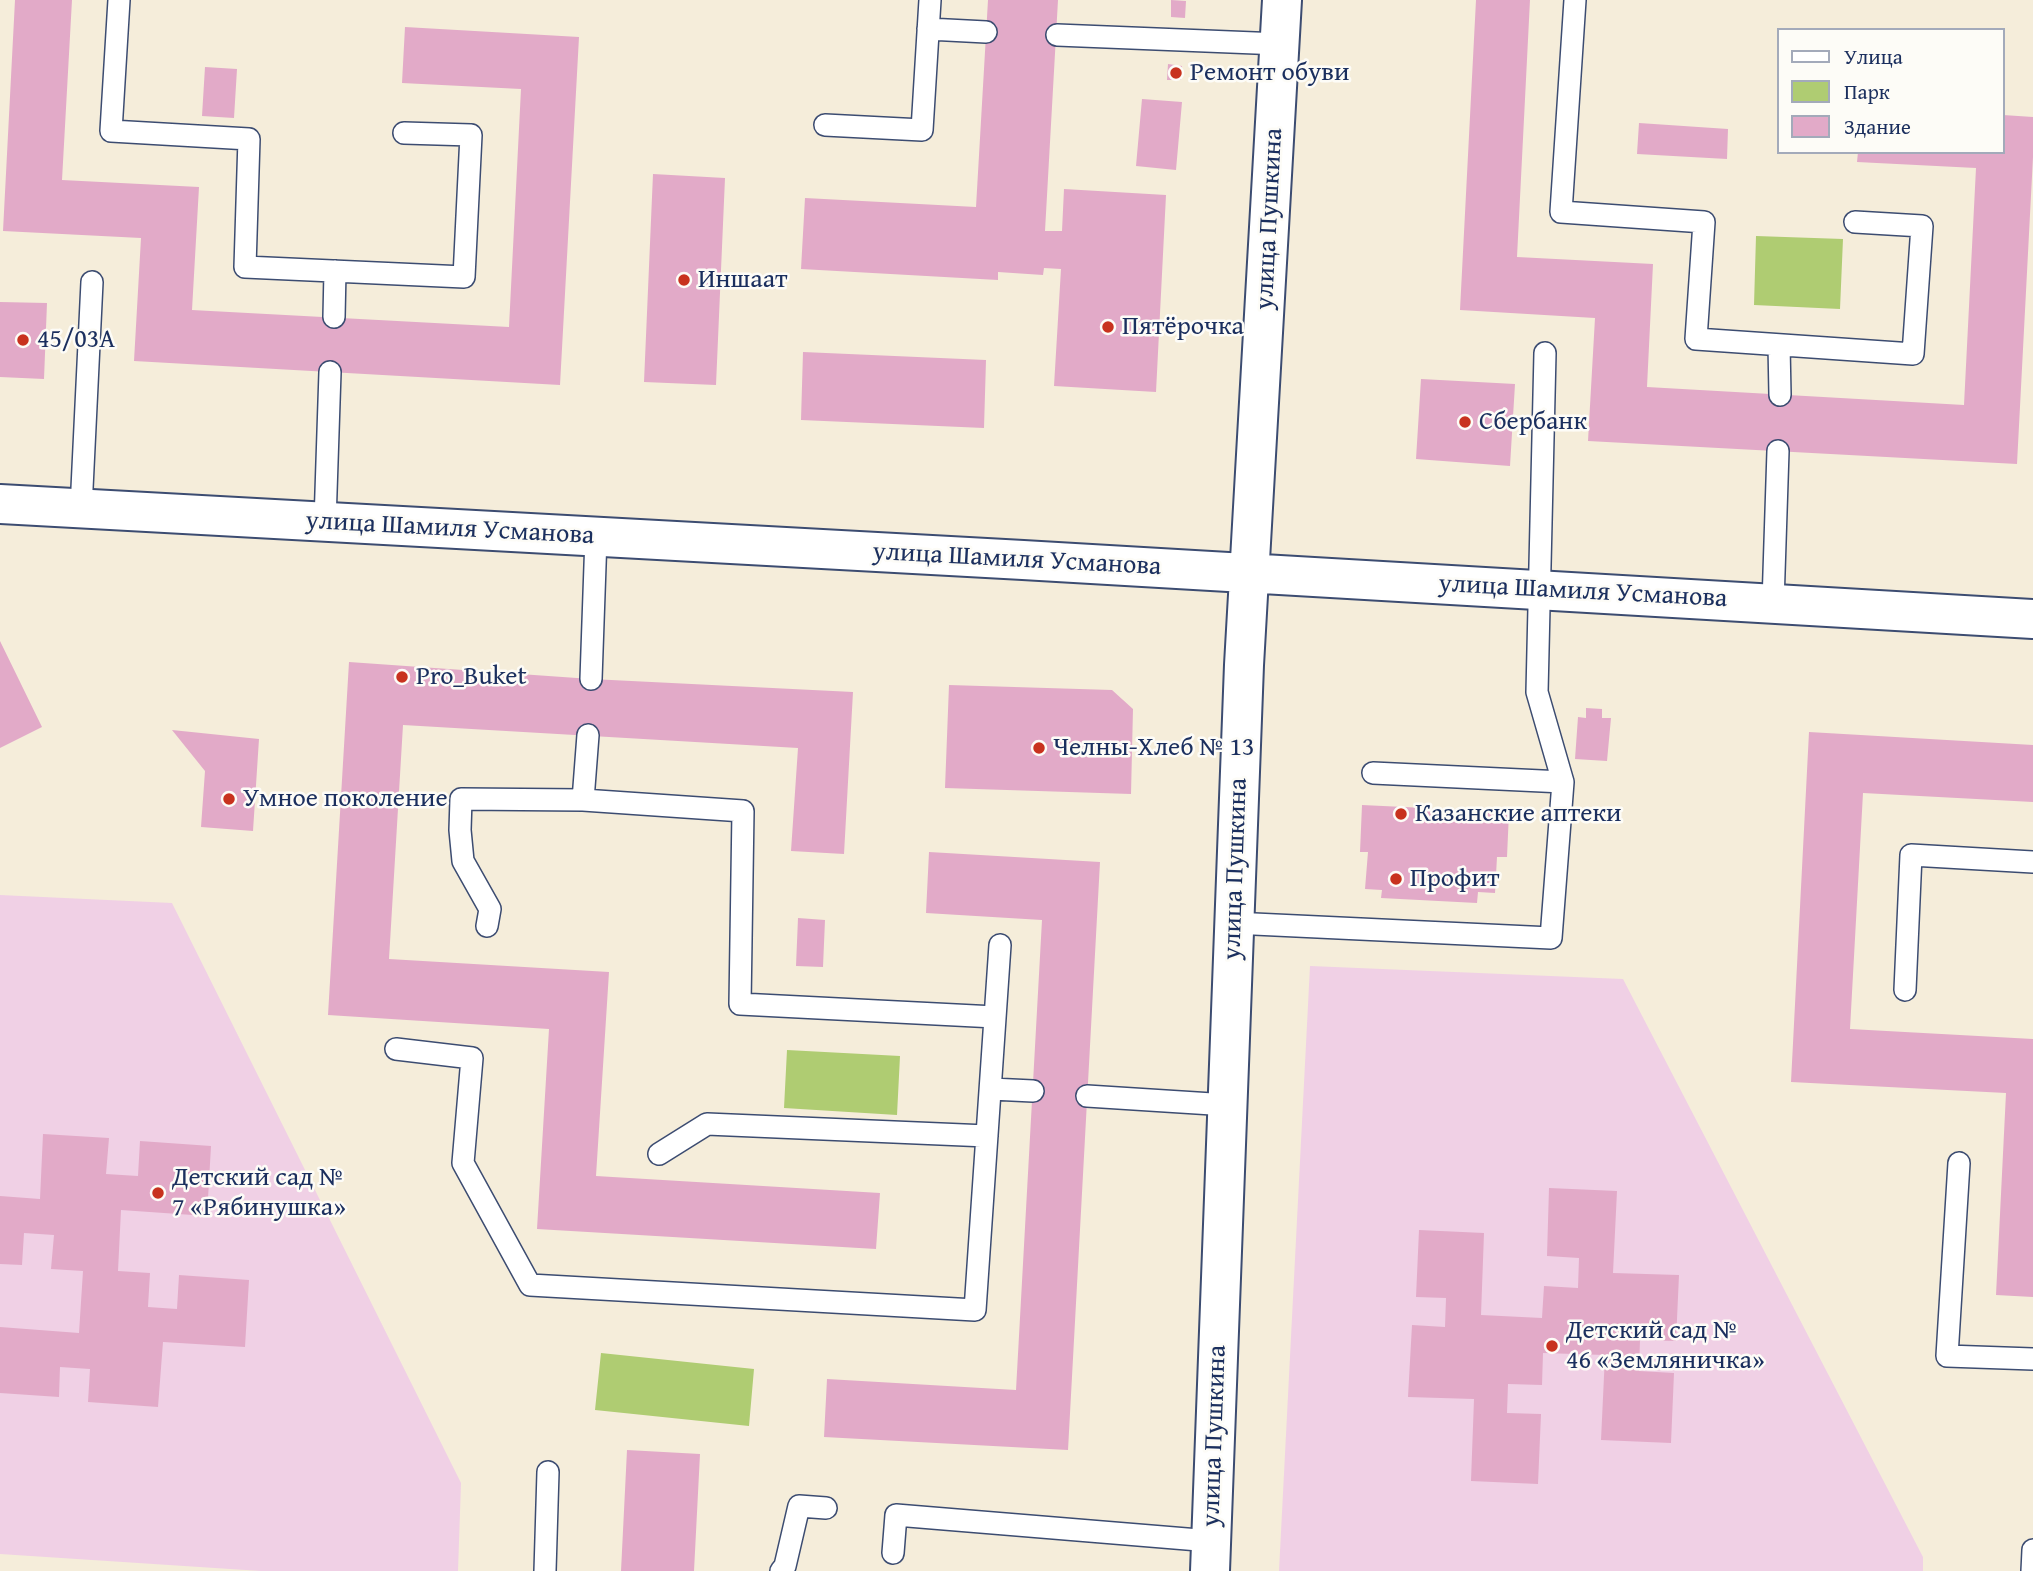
<!DOCTYPE html>
<html>
<head>
<meta charset="utf-8">
<style>
  body { margin:0 }
  #map { position:relative; width:2033px; height:1571px; overflow:hidden; background:#f5edda; font-family:"Gentium Book Plus",serif }
  canvas { display:block }
  .legend { position:absolute; left:1777px; top:28px; width:228px; height:126px; box-sizing:border-box; background:#fdfcf7; border:2px solid #a3aaba; margin:0; padding:9px 12px; list-style:none; font-size:21px; color:#1b2f5e }
  .legend li { display:flex; align-items:center; gap:14px; height:35px }
  .legend b { width:35px; border:2px solid #a3aaba }
</style>
</head>
<body>
<div id="map">
<canvas width="2033" height="1571"></canvas>
<ul class="legend">
<li><b style="height:9px;background:#fff"></b>Улица</li>
<li><b style="height:19px;background:#afcc72"></b>Парк</li>
<li><b style="height:19px;background:#e2aac8"></b>Здание</li>
</ul>
</div>
<script>
const ctx = document.querySelector('canvas').getContext('2d');
ctx.lineJoin = 'round';
function fillPath(path, color) { ctx.fillStyle = color; ctx.fill(path, 'evenodd'); }
const toPath = rows => new Path2D(rows.map(r => 'M' + r).join(''));
function trace(path, color, width, dash) { ctx.strokeStyle = color; ctx.lineWidth = width; ctx.lineCap = dash ? 'butt' : 'round'; ctx.setLineDash(dash || []); ctx.stroke(path); }
function label(font, color, halo, rows, align = 'center') {
  ctx.font = font + ' "Gentium Book Plus",serif'; ctx.lineWidth = 5; ctx.setLineDash([]); ctx.textBaseline = 'middle'; ctx.strokeStyle = halo; ctx.fillStyle = color; for (const [text, x, y, turn = 0] of rows) {
    ctx.save(); ctx.translate(x, y); ctx.rotate((+turn || 0) * Math.PI / 180); ctx.textAlign = isNaN(turn) ? turn : align; if (halo) ctx.strokeText(text, 0, 0); ctx.fillText(text, 0, 0); ctx.restore();
  }
}
fillPath(toPath([
  [0,895,172,903,461,1483,458,1571,261,1571,0,1554],
  [1310,966,1623,979,1923,1557,1923,1571,1279,1571]
]), '#f0d0e5');
fillPath(toPath([
  [1756,236,1843,239,1840,309,1754,305],
  [787,1050,900,1056,897,1115,784,1108],
  [601,1353,754,1369,749,1426,595,1410]
]), '#afcc72');
fillPath(toPath([
  [15,0,72,0,62,180,199,187,192,310,509,327,521,89,402,83,405,27,579,37,560,385,134,361,141,238,3,231],
  [988,0,1058,0,1045,231,1062,231,1064,189,1166,195,1156,392,1054,386,1061,269,1044,268,1043,275,998,272,998,280,801,269,805,198,976,207],
  [1171,0,1186,1,1185,18,1171,17],
  [1476,0,1530,0,1517,257,1653,264,1647,387,1964,405,1976,168,1857,162,1858,152,2003,152,2003,115,2033,117,2033,157,2017,464,1588,441,1595,318,1460,310],
  [1168,64,1182,66,1181,80,1167,80],
  [205,67,237,69,234,118,202,116],
  [1142,99,1182,102,1176,170,1136,166],
  [1639,123,1728,129,1727,159,1637,154],
  [653,174,725,178,716,385,644,382],
  [0,302,47,303,44,379,0,377],
  [803,352,986,360,984,428,801,420],
  [1421,379,1515,384,1510,466,1416,459],
  [0,641,42,727,0,748],
  [349,662,591,679,853,692,844,854,791,851,798,748,403,725,389,959,609,972,596,1176,880,1193,876,1249,537,1229,549,1029,328,1015],
  [949,685,1112,690,1133,709,1131,794,945,788],
  [1586,708,1602,709,1602,718,1611,718,1607,761,1575,759,1578,717,1586,718],
  [172,730,259,739,253,831,201,827,205,771],
  [1809,732,2033,745,2033,802,1863,793,1850,1029,2033,1039,2033,1297,1996,1295,2006,1093,1791,1082],
  [1362,805,1509,812,1507,857,1497,857,1495,893,1478,892,1477,903,1381,898,1382,890,1365,889,1368,852,1360,852],
  [929,852,1100,862,1068,1450,824,1437,827,1379,1016,1390,1042,920,926,913],
  [798,918,825,920,823,967,796,966],
  [43,1134,109,1138,106,1174,138,1176,140,1141,211,1146,207,1216,121,1210,118,1271,150,1273,148,1307,177,1309,179,1275,249,1280,245,1347,163,1342,158,1407,88,1402,90,1369,60,1367,59,1397,0,1393,0,1327,79,1333,83,1271,51,1269,54,1235,24,1233,22,1265,0,1264,0,1196,40,1199],
  [1549,1188,1617,1191,1613,1273,1679,1275,1676,1341,1640,1340,1639,1371,1674,1373,1671,1443,1601,1440,1605,1355,1543,1353,1542,1385,1508,1384,1507,1413,1541,1414,1538,1484,1471,1481,1474,1399,1408,1397,1412,1325,1445,1327,1446,1298,1416,1297,1419,1230,1484,1233,1481,1315,1542,1318,1544,1286,1578,1288,1579,1258,1547,1256],
  [627,1450,700,1454,694,1571,621,1571]
]), '#e2aac8');
const lane = toPath([
  [119,0,111,131,249,139,245,267,464,277,471,135,404,133],
  [1575,0,1561,212,1704,222,1696,339,1913,354,1922,226,1855,222],
  [928,29,986,32],
  [1057,35,1280,44],
  [825,125,922,130,930,0],
  [334,317,335,271],
  [1779,345,1780,395],
  [81,509,92,282],
  [325,522,330,372],
  [1773,603,1778,451],
  [591,679,596,537],
  [1373,773,1563,782],
  [583,800,588,735],
  [1233,923,1551,938,1563,782,1537,692,1545,353],
  [487,926,490,909,463,861,460,830,461,799,583,800,743,811,740,1004,995,1017],
  [1905,990,1911,855,2033,862],
  [396,1049,472,1058,463,1163,530,1285,975,1310,1000,945],
  [991,1089,1033,1091],
  [1087,1096,1228,1105],
  [659,1154,707,1124,987,1136],
  [1959,1163,1947,1356,2033,1359],
  [893,1553,896,1515,1211,1541],
  [545,1571,548,1472],
  [781,1571,785,1566,799,1506,826,1508],
  [2032,1571,2033,1550]
]);
const street = toPath([
  [0,504,1023,560,2033,619],
  [1210,1571,1244,665,1282,0]
]);
trace(lane, '#3c4c71', 24);
trace(street, '#3c4c71', 42);
trace(lane, '#fff', 21);
trace(street, '#fff', 38);
for (const [x, y, r, color] of [
  [1176,73,7,"#c8321e"],
  [684,280,7,"#c8321e"],
  [1108,327,7,"#c8321e"],
  [23,340,7,"#c8321e"],
  [1465,422,7,"#c8321e"],
  [402,677,7,"#c8321e"],
  [1039,748,7,"#c8321e"],
  [229,799,7,"#c8321e"],
  [1401,814,7,"#c8321e"],
  [1396,879,7,"#c8321e"],
  [158,1193,7,"#c8321e"],
  [1552,1346,7,"#c8321e"]
]) { const dot = new Path2D(); dot.arc(x, y, r, 0, 2 * Math.PI); ctx.fillStyle = color; ctx.fill(dot); trace(dot, '#fdfcf7', 2.5); }
label('26px', '#1b2f5e', '#fdfcf7', [
  ["Ремонт обуви",1190,73],
  ["Иншаат",698,280],
  ["Пятёрочка",1122,327],
  ["45/03А",37,340],
  ["Сбербанк",1479,422],
  ["Pro_Buket",416,677],
  ["Челны-Хлеб № 13",1053,748],
  ["Умное поколение",243,799],
  ["Казанские аптеки",1415,814],
  ["Профит",1410,879],
  ["Детский сад №",172,1178],
  ["7 «Рябинушка»",172,1208],
  ["Детский сад №",1566,1331],
  ["46 «Земляничка»",1566,1361]
], 'left');
label('26px', '#1b2f5e', '#fdfcf7', [
  ["улица Пушкина",1270,219,-87],
  ["улица Шамиля Усманова",450,529,3],
  ["улица Шамиля Усманова",1017,560,3],
  ["улица Шамиля Усманова",1583,592,3],
  ["улица Пушкина",1236,869,-88],
  ["улица Пушкина",1215,1436,-88]
]);
</script>
</body>
</html>
